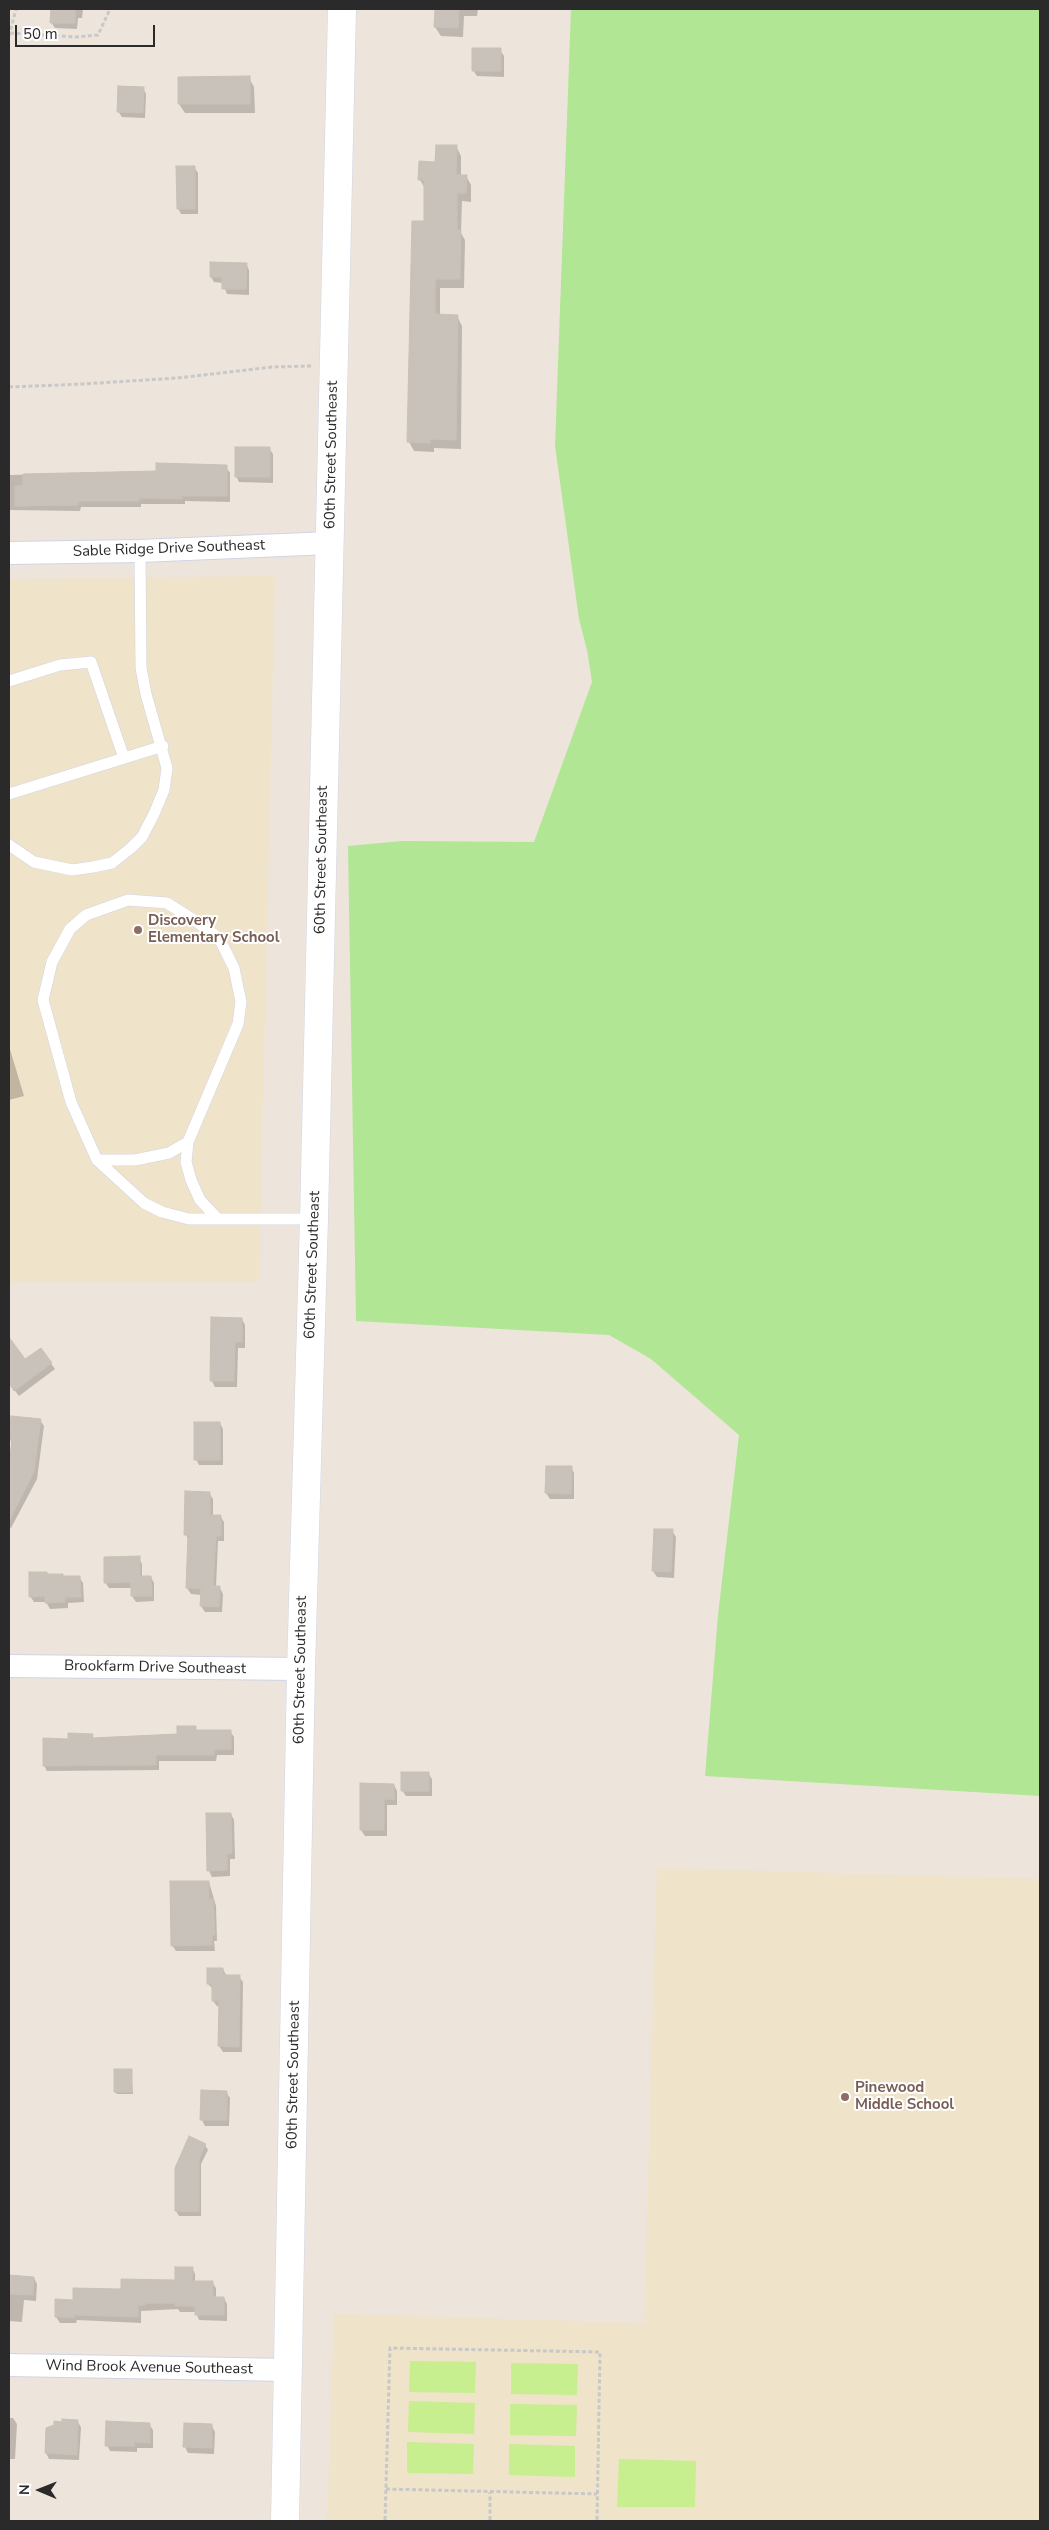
<!DOCTYPE html>
<html>
<head>
<meta charset="utf-8">
<style>
  body { margin:0 }
  #map { position:relative; width:1049px; height:2530px; overflow:hidden; background:#ede5db; font-family:"Nunito Sans",sans-serif }
  canvas { display:block }
  .frame { position:absolute; inset:0; border:10px solid #2a2a2a; pointer-events:none }
  .north { position:absolute; left:15px; top:2465px; width:50px; height:50px; -webkit-text-stroke:4px #fff; paint-order:stroke; rotate:271deg; font-size:14px; font-weight:700; line-height:20px; text-align:center; color:#2a2a2a }
  .north::after { content:''; display:block; margin:auto; width:18px; height:22px; background:#2a2a2a; clip-path:polygon(50% 0,100% 100%,50% 72%,0 100%) }
  .scale { position:absolute; left:15px; top:25px; width:140px; height:22px; box-sizing:border-box; border:2px solid #2a2a2a; border-top:0; padding-left:6px; font-size:15px; line-height:18px; white-space:nowrap; color:#2a2a2a; -webkit-text-stroke:4px #fff; paint-order:stroke }
</style>
</head>
<body>
<div id="map">
<canvas width="1049" height="2530"></canvas>
<div class="frame"></div>
<div class="north">N</div>
<div class="scale">50 m</div>
</div>
<script>
const ctx = document.querySelector('canvas').getContext('2d');
ctx.lineJoin = 'round';
function fillPath(path, color) { ctx.fillStyle = color; ctx.fill(path, 'evenodd'); }
const toPath = rows => new Path2D(rows.map(r => 'M' + r).join(''));
function trace(path, color, width, dash) { ctx.strokeStyle = color; ctx.lineWidth = width; ctx.lineCap = dash ? 'butt' : 'round'; ctx.setLineDash(dash || []); ctx.stroke(path); }
function label(font, color, halo, rows, align = 'center') {
  ctx.font = font + ' "Nunito Sans",sans-serif'; ctx.lineWidth = 4; ctx.setLineDash([]); ctx.textBaseline = 'middle'; ctx.strokeStyle = halo; ctx.fillStyle = color; for (const [text, x, y, turn = 0] of rows) {
    ctx.save(); ctx.translate(x, y); ctx.rotate((+turn || 0) * Math.PI / 180); ctx.textAlign = isNaN(turn) ? turn : align; if (halo) ctx.strokeText(text, 0, 0); ctx.fillText(text, 0, 0); ctx.restore();
  }
}
fillPath(toPath([
  [275,576,259,1282,9,1282,9,579],
  [657,1868,1040,1879,1040,2521,327,2521,334,2314,644,2323]
]), '#efe3c9');
fillPath(toPath([
  [571,9,1040,9,1040,1796,705,1776,718,1615,739,1435,651,1359,609,1335,356,1321,348,846,402,841,534,842,592,682,587,650,579,619,555,446]
]), '#b1e694');
fillPath(toPath([
  [410,2361,476,2362,475,2393,409,2392],
  [511,2363,578,2364,577,2395,511,2394],
  [409,2401,475,2403,474,2434,408,2432],
  [510,2404,577,2405,576,2436,510,2435],
  [407,2442,474,2444,473,2474,407,2473],
  [509,2444,575,2446,575,2477,509,2475],
  [619,2459,696,2461,695,2507,617,2507]
]), '#c7ee8f');
fillPath(toPath([
  [52,9,83,9,82,18,78,18,77,29,55,28,51,22],
  [436,9,478,9,477,16,464,16,463,37,441,36,435,27],
  [500,50,504,56,504,77,477,76,473,70],
  [249,78,254,87,255,113,185,113,179,104],
  [143,88,146,94,145,118,122,117,118,111],
  [456,146,461,156,461,176,466,176,471,185,471,202,462,201,461,233,465,240,464,288,440,288,440,316,457,316,462,326,461,449,434,448,434,452,414,451,409,442,426,222,426,190,420,180],
  [194,167,198,173,198,214,181,214,178,208],
  [246,264,249,270,249,295,227,294,223,283,214,282,211,277],
  [269,448,273,454,273,483,239,482,236,476],
  [226,467,230,473,230,502,185,501,185,504,141,504,141,507,81,507,80,511,9,510,9,475,157,472],
  [9,1046,24,1096,9,1100],
  [242,1319,245,1325,245,1348,238,1348,237,1387,215,1387,212,1381],
  [10,1340,25,1361,40,1349,55,1369,19,1396,9,1383],
  [40,1420,44,1426,37,1479,11,1528,9,1527,9,1474,13,1444,9,1438],
  [220,1423,223,1429,223,1465,199,1465,196,1459],
  [571,1467,574,1473,574,1499,550,1499,546,1493],
  [209,1493,213,1499,213,1516,220,1516,224,1522,224,1541,218,1541,216,1587,220,1588,223,1594,222,1612,205,1612,201,1606,202,1595,191,1594,187,1588,189,1541,186,1535],
  [672,1531,676,1537,674,1578,657,1577,653,1571],
  [139,1558,142,1564,142,1577,151,1577,154,1583,154,1601,136,1602,132,1596,132,1588,109,1588,105,1582],
  [47,1573,48,1575,79,1577,83,1583,84,1602,68,1603,68,1608,50,1609,46,1602,34,1602,30,1596],
  [195,1727,198,1732,230,1731,234,1737,234,1755,217,1755,216,1761,159,1761,159,1770,47,1771,44,1765,69,1740,92,1735,94,1739,178,1735],
  [428,1773,432,1779,432,1796,406,1796,402,1790],
  [394,1785,397,1791,397,1805,387,1805,387,1836,365,1836,361,1830],
  [231,1814,234,1820,235,1859,230,1859,230,1876,212,1877,209,1871],
  [209,1882,216,1906,217,1941,214,1941,215,1951,176,1951,172,1945],
  [223,1969,226,1975,239,1977,243,1982,242,2052,223,2052,219,2046,220,2007,217,2006,213,2001,214,1990,208,1984],
  [131,2070,133,2094,117,2094,115,2092],
  [226,2092,230,2098,229,2126,205,2126,202,2120],
  [205,2145,208,2150,201,2164,201,2216,179,2216,176,2211],
  [192,2268,195,2274,195,2282,212,2282,216,2288,216,2298,224,2298,227,2304,227,2321,199,2320,196,2312,180,2312,178,2309,141,2311,141,2323,77,2320,76,2323,60,2323,56,2317,74,2301,176,2281],
  [9,2277,34,2278,37,2284,36,2301,24,2300,22,2322,9,2321],
  [9,2418,13,2418,17,2424,15,2459,9,2459],
  [77,2421,81,2427,79,2460,49,2459,46,2453],
  [149,2424,153,2430,153,2448,137,2448,137,2452,110,2451,107,2445],
  [212,2426,215,2432,214,2454,188,2453,185,2447]
]), '#0003');
const building = toPath([
  [51,9,75,9,75,23,50,23,51,9],
  [435,9,459,9,458,28,434,27,435,9],
  [472,48,501,48,501,71,472,71,472,48],
  [250,76,250,104,178,104,178,77,250,76],
  [118,86,144,87,143,113,117,112,118,86],
  [436,145,457,145,456,175,467,175,466,193,457,193,457,230,461,230,460,279,436,279,435,285,435,314,458,315,456,440,430,439,430,443,407,442,412,221,424,221,424,180,418,180,419,161,435,162,436,145],
  [176,166,195,166,195,209,177,209,176,166],
  [210,262,247,263,246,289,222,289,222,277,210,277,210,262],
  [235,447,270,447,270,477,235,477,235,447],
  [156,463,227,465,227,496,182,496,182,499,139,498,139,501,78,501,78,505,15,506,15,486,23,486,23,474,156,471,156,463],
  [211,1317,242,1318,242,1342,235,1342,234,1381,210,1381,211,1317],
  [9,1337,25,1359,41,1348,52,1363,14,1391,9,1383,9,1337],
  [11,1416,41,1419,34,1472,9,1521,9,1466,12,1439,9,1438,11,1416],
  [194,1422,220,1422,220,1460,194,1460,194,1422],
  [546,1466,572,1466,571,1494,545,1493,546,1466],
  [185,1491,210,1492,210,1515,221,1515,221,1536,216,1536,213,1586,220,1586,219,1607,200,1606,201,1589,186,1588,188,1535,184,1535,185,1491],
  [654,1529,673,1529,671,1572,652,1571,654,1529],
  [140,1556,140,1576,151,1576,152,1596,131,1596,131,1582,104,1583,104,1557,140,1556],
  [29,1572,47,1572,47,1574,63,1574,63,1576,80,1576,81,1597,65,1597,65,1602,45,1603,45,1596,29,1597,29,1572],
  [177,1726,196,1726,196,1730,231,1730,231,1749,214,1750,214,1755,156,1755,156,1765,43,1766,43,1738,68,1739,68,1733,93,1734,92,1738,177,1734,177,1726],
  [401,1772,429,1772,429,1791,401,1791,401,1772],
  [360,1783,394,1784,394,1800,384,1799,384,1830,360,1830,360,1783],
  [206,1813,231,1813,232,1853,227,1854,227,1870,207,1871,206,1813],
  [170,1881,209,1881,209,1899,213,1899,214,1914,215,1935,212,1935,212,1945,171,1946,170,1881],
  [207,1968,223,1968,223,1975,240,1975,239,2047,218,2046,219,2001,212,2001,212,1984,207,1984,207,1968],
  [114,2069,132,2069,132,2092,114,2092,114,2069],
  [201,2090,227,2091,227,2120,200,2120,201,2090],
  [189,2136,206,2144,199,2159,199,2212,175,2211,175,2168,189,2136],
  [175,2267,193,2267,192,2281,213,2281,213,2297,224,2297,224,2315,195,2315,195,2306,175,2306,175,2303,145,2303,145,2305,138,2305,138,2317,74,2315,74,2318,55,2317,55,2299,73,2300,73,2288,121,2289,121,2279,175,2280,175,2267],
  [9,2275,34,2277,33,2295,9,2294,9,2275],
  [62,2419,78,2420,77,2455,45,2453,46,2428,54,2425,54,2421,62,2422,62,2419],
  [106,2421,150,2423,150,2443,134,2442,134,2446,105,2446,106,2421],
  [184,2423,212,2424,212,2448,183,2447,184,2423]
]);
fillPath(building, '#c8c2ba');
trace(building, '#c8c1b4', 1);
const lane = toPath([
  [9,681,60,665,91,662,124,758],
  [9,794,163,746],
  [9,845,34,862,72,870,93,867,112,863,131,848,142,837,154,814,164,790,167,768,146,694,141,668,140,551],
  [97,1160,135,1160,169,1153,188,1142],
  [218,1219,200,1200,191,1180,186,1162,188,1142,238,1024,241,1002,234,968,219,938,197,922,167,903,128,900,86,915,70,929,52,962,43,1000,71,1102,97,1160,144,1203,162,1212,189,1219,314,1219]
]);
const street = toPath([
  [9,553,140,551,330,543],
  [9,1666,301,1669],
  [9,2365,289,2370]
]);
const secondary = toPath([
  [285,2521,301,1669,314,1219,342,9]
]);
trace(lane, '#d0d4e4', 12);
trace(street, '#d0d4e4', 24);
trace(secondary, '#d0d4e4', 29);
trace(toPath([
  [10,33,77,37,98,35,110,9],
  [9,36,16,9],
  [9,387,83,384,177,378,273,367,311,366],
  [386,2489,597,2494],
  [385,2520,390,2348,600,2352,597,2521],
  [490,2520,490,2492]
]), '#c8c8c8', 3, [4, 2.5]);
trace(lane, '#fff', 11);
trace(street, '#fff', 22);
trace(secondary, '#fff', 28);
for (const [x, y, r, color] of [
  [138,930,5,"#8d6e63"],
  [845,2097,5,"#8d6e63"]
]) { const dot = new Path2D(); dot.arc(x, y, r, 0, 2 * Math.PI); ctx.fillStyle = color; ctx.fill(dot); trace(dot, '#fff', 2); }
label('15px', '#2a2a2a', '#fff', [
  ["60th Street Southeast",332,455,-89],
  ["Sable Ridge Drive Southeast",169,549,-2],
  ["60th Street Southeast",322,860,-89],
  ["60th Street Southeast",313,1265,-88],
  ["Brookfarm Drive Southeast",155,1668,1],
  ["60th Street Southeast",301,1670,-89],
  ["60th Street Southeast",294,2075,-89],
  ["Wind Brook Avenue Southeast",149,2368,1]
]);
label('bold 15px', '#785e54', '#fff', [
  ["Discovery",148,921],
  ["Elementary School",148,938],
  ["Pinewood",855,2088],
  ["Middle School",855,2105]
], 'left');
</script>
</body>
</html>
